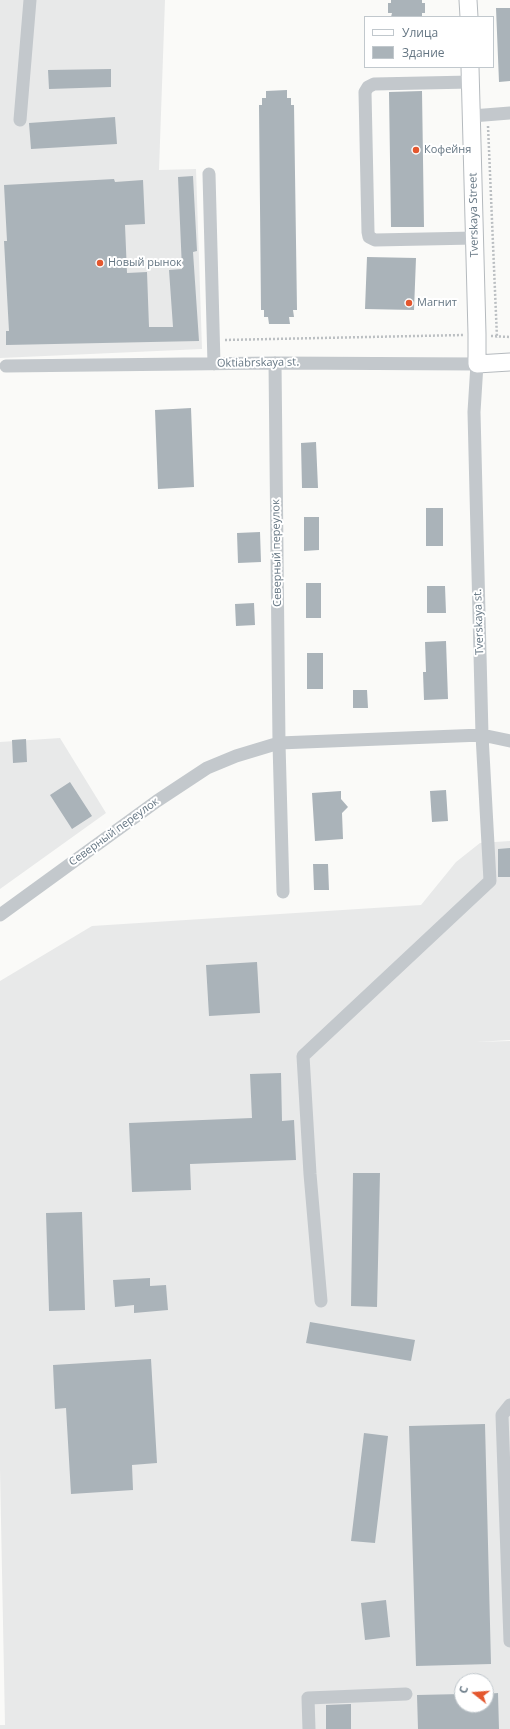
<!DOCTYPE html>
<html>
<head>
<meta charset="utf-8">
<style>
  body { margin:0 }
  #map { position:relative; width:510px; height:1729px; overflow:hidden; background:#fafaf8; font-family:"Open Sans",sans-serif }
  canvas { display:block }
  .legend { position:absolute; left:364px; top:16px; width:130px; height:52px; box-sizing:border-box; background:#fff; border:1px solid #c1c8cd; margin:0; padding:5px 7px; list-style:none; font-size:12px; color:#657683 }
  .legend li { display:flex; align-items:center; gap:8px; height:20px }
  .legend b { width:20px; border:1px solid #c1c8cd }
  .north { position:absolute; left:454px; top:1673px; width:40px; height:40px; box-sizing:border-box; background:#fff; border:1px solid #c1c8cd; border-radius:50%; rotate:287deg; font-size:11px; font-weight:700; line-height:16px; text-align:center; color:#657683 }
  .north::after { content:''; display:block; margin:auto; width:14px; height:18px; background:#e4572e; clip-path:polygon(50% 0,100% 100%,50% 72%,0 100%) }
</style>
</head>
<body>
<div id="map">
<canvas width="510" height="1729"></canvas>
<ul class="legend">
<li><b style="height:5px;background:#fff"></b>Улица</li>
<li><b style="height:11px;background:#aab3b9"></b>Здание</li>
</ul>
<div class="north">С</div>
</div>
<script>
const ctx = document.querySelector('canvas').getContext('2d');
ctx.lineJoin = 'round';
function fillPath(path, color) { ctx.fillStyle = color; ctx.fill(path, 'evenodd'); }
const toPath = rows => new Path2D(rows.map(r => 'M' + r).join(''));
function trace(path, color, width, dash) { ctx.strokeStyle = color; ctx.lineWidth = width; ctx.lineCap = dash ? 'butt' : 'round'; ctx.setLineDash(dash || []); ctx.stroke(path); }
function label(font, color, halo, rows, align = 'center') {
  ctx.font = font + ' "Open Sans",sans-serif'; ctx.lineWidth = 4; ctx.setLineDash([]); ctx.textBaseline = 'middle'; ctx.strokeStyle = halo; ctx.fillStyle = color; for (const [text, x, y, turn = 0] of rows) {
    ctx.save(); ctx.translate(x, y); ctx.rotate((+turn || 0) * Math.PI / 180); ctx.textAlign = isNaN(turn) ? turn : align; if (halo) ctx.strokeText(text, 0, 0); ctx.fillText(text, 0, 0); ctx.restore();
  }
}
fillPath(toPath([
  [0,0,165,0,159,170,196,169,202,349,0,358],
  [60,738,106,813,0,889,0,742],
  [510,841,510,1040,476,1042,510,1041,510,1729,0,1729,0,1725,5,1725,0,1469,0,981,92,926,421,905,456,862,480,843],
  [462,1681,486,1681,486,1705,462,1705]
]), '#e8e9e9');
fillPath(toPath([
  [391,0,422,0,422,3,425,3,425,13,422,13,422,17,391,17,392,13,388,13,388,3,391,3],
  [496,8,510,8,510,81,499,82],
  [111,69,111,87,49,89,48,70],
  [287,90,287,98,291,98,291,105,294,105,297,310,293,310,294,317,289,317,290,324,269,324,268,317,264,317,264,310,261,310,259,105,262,105,262,98,266,98,266,91],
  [422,91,424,227,391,227,389,92],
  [115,117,117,144,31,149,29,123],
  [193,176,197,251,193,252,199,341,6,345,6,331,9,331,4,241,7,241,4,185,114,179,115,182,143,180,145,224,125,225,127,273,147,272,149,327,173,327,169,270,182,269,178,177],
  [367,257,416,258,414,310,365,309],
  [191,408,194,487,158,489,155,410],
  [316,442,318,488,302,488,301,443],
  [426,508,443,508,443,546,426,546],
  [304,517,319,517,319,550,304,551],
  [260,532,261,562,238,563,237,533],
  [306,583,321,583,321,618,306,618],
  [427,586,445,586,446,613,427,613],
  [254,603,255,625,236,626,235,604],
  [446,641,448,699,424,700,423,672,426,672,425,642],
  [307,653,323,653,323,689,307,689],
  [353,690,367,690,368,708,353,708],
  [26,739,27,762,13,763,12,740],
  [70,782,92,816,72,829,50,795],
  [446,790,448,821,432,822,430,791],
  [341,791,341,799,348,807,342,813,343,839,315,841,312,793],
  [510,848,510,877,498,877,498,849],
  [313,864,328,864,329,890,314,890],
  [257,962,260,1013,209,1016,206,965],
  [281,1073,282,1121,294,1120,296,1160,190,1164,191,1190,132,1192,129,1123,252,1118,250,1074],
  [353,1173,380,1173,377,1307,351,1306],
  [82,1212,85,1310,49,1311,46,1213],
  [150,1278,150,1286,166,1285,168,1310,134,1313,134,1305,115,1307,113,1280],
  [310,1322,415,1340,411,1361,306,1343],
  [151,1359,157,1463,132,1465,133,1490,71,1494,66,1408,55,1409,53,1365],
  [485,1424,491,1664,416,1666,409,1426],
  [364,1433,388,1436,375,1543,351,1541],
  [386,1600,390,1637,365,1640,361,1603],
  [498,1693,499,1729,418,1729,417,1695,462,1694,462,1705,486,1705,486,1694],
  [351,1704,351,1729,326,1729,326,1705]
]), '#aab3b9');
const major = toPath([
  [468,0,469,17],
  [470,67,477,334,477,364,510,362]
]);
trace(major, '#b5babe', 19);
trace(toPath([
  [488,126,497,338],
  [491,336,510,337],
  [225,340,464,335]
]), '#bbbfc2', 2.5, [2, 2]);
trace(toPath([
  [471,82,374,84,368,87,365,92,368,232,369,237,375,240,475,238],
  [472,116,510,113],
  [20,120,30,0],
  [209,174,214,364],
  [275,363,279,743,283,892],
  [6,366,275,363,477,364,474,412,482,735,490,881,303,1056,310,1174,321,1301],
  [0,915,157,801,207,768,236,756,279,743,482,735,510,741],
  [510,1405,502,1415,510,1641],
  [309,1729,308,1698,406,1694]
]), '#c3c8cc', 13);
trace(major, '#fff', 17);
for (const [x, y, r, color] of [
  [416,150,4,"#e4572e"],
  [100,263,4,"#e4572e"],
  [409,303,4,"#e4572e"]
]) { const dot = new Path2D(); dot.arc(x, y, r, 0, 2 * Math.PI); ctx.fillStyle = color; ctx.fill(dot); trace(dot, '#fff', 1.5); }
label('11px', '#657683', '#fff', [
  ["Кофейня",424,150],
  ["Новый рынок",108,263],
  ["Магнит",417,303]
], 'left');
label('11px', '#657683', '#fff', [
  ["Tverskaya Street",474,215,-91],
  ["Oktiabrskaya st.",258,363,-1],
  ["Северный переулок",277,553,-91],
  ["Tverskaya st.",479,622,-92],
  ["Северный переулок",114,832,-36]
]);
</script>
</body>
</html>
